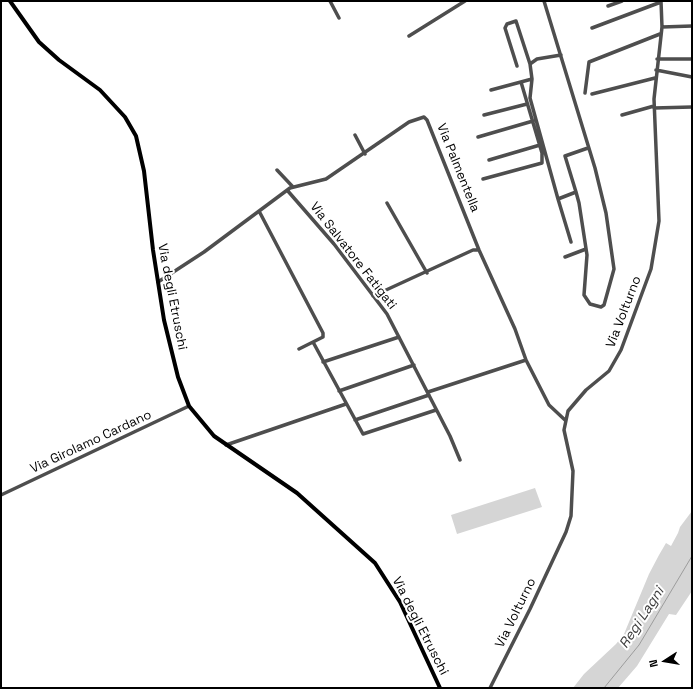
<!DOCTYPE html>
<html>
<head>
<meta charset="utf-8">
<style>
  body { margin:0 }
  #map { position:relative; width:693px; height:689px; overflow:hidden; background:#fff; font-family:"Space Grotesk",sans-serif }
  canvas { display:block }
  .frame { position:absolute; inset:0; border:2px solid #000; pointer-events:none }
  .north { position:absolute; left:645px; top:641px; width:40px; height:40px; -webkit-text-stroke:3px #fff; paint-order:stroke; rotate:258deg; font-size:11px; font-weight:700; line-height:16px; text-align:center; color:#000 }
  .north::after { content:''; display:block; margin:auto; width:14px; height:18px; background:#000; clip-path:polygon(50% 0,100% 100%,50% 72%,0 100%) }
</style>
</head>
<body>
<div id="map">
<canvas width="693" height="689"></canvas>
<div class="frame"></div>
<div class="north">N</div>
</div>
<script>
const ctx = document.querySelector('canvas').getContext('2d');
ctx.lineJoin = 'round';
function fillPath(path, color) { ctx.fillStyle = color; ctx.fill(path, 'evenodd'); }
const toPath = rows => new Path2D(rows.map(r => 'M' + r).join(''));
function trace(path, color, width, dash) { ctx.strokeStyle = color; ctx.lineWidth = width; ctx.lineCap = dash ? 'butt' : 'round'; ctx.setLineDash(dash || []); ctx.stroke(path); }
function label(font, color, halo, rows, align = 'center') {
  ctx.font = font + ' "Space Grotesk",sans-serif'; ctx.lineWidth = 4; ctx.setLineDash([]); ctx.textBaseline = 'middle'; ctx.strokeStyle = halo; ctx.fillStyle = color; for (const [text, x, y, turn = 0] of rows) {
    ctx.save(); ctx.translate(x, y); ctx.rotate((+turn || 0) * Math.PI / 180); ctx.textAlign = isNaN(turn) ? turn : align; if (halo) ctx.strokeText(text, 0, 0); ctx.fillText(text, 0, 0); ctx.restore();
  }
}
fillPath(toPath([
  [535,488,542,507,457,534,451,515],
  [692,511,692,591,676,615,669,614,637,666,618,688,573,688,584,674,616,644,624,634,649,574,659,555,666,543,671,546,678,533,680,527]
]), '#d5d5d5');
trace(toPath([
  [604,688,639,645,692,556]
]), '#9c9c9c', 1);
trace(toPath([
  [330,1,339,18],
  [608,6,622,1],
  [662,27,692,26],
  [592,28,661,2],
  [409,36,465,1],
  [657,59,692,59],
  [517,66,505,28,507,24,516,21,530,64],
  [656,70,692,77],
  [532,79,530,98,558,199,576,192,579,203,587,255,584,295,590,304,601,307,604,305,614,269,606,213,595,168,544,1],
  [491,90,532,79,530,64,537,59,561,55],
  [585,93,589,62,660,34],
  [592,94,655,78],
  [654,108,692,107],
  [484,115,527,104],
  [622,115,654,106],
  [355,135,365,154],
  [478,137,533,121],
  [489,160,540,145],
  [277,170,293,187],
  [483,179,542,163,542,153,521,82],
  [287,190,334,244,387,314,450,436,460,460],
  [576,192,565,156,588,148],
  [558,199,571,242],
  [387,203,427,273],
  [259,211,323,333,323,337,313,342,363,434,436,410],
  [565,257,586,249],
  [158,282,204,252,290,188,326,179,409,122,424,117,427,120,479,250,515,329,526,360,549,405,565,420],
  [373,296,473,250,479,250],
  [299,349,313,342],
  [323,362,399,337],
  [339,391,414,365],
  [428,392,526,360],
  [355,420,429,395],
  [226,445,346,404],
  [1,495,189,406],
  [490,688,530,609,566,532,571,516,573,471,564,430,568,411,586,390,609,371,621,350,651,269,659,221,654,99,662,27,661,1]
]), '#4e4e4e', 3.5);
trace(toPath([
  [10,1,39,42,59,60,100,90,125,117,136,136,144,171,153,250,164,320,178,377,189,406,214,436,297,493,375,563,400,602,440,688]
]), '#000', 4);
label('13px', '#000', '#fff', [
  ["Via Palmentella",458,168,68],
  ["Via Salvatore Fatigati",353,256,52],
  ["Via degli Etruschi",172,297,79],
  ["Via Volturno",624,312,-69],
  ["Via Girolamo Cardano",91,442,-25],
  ["Via Volturno",516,613,-64],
  ["Via degli Etruschi",420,626,63]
]);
label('italic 14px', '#3d3d3d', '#fff', [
  ["Regi Lagni",642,618,-57]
]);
</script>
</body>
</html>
